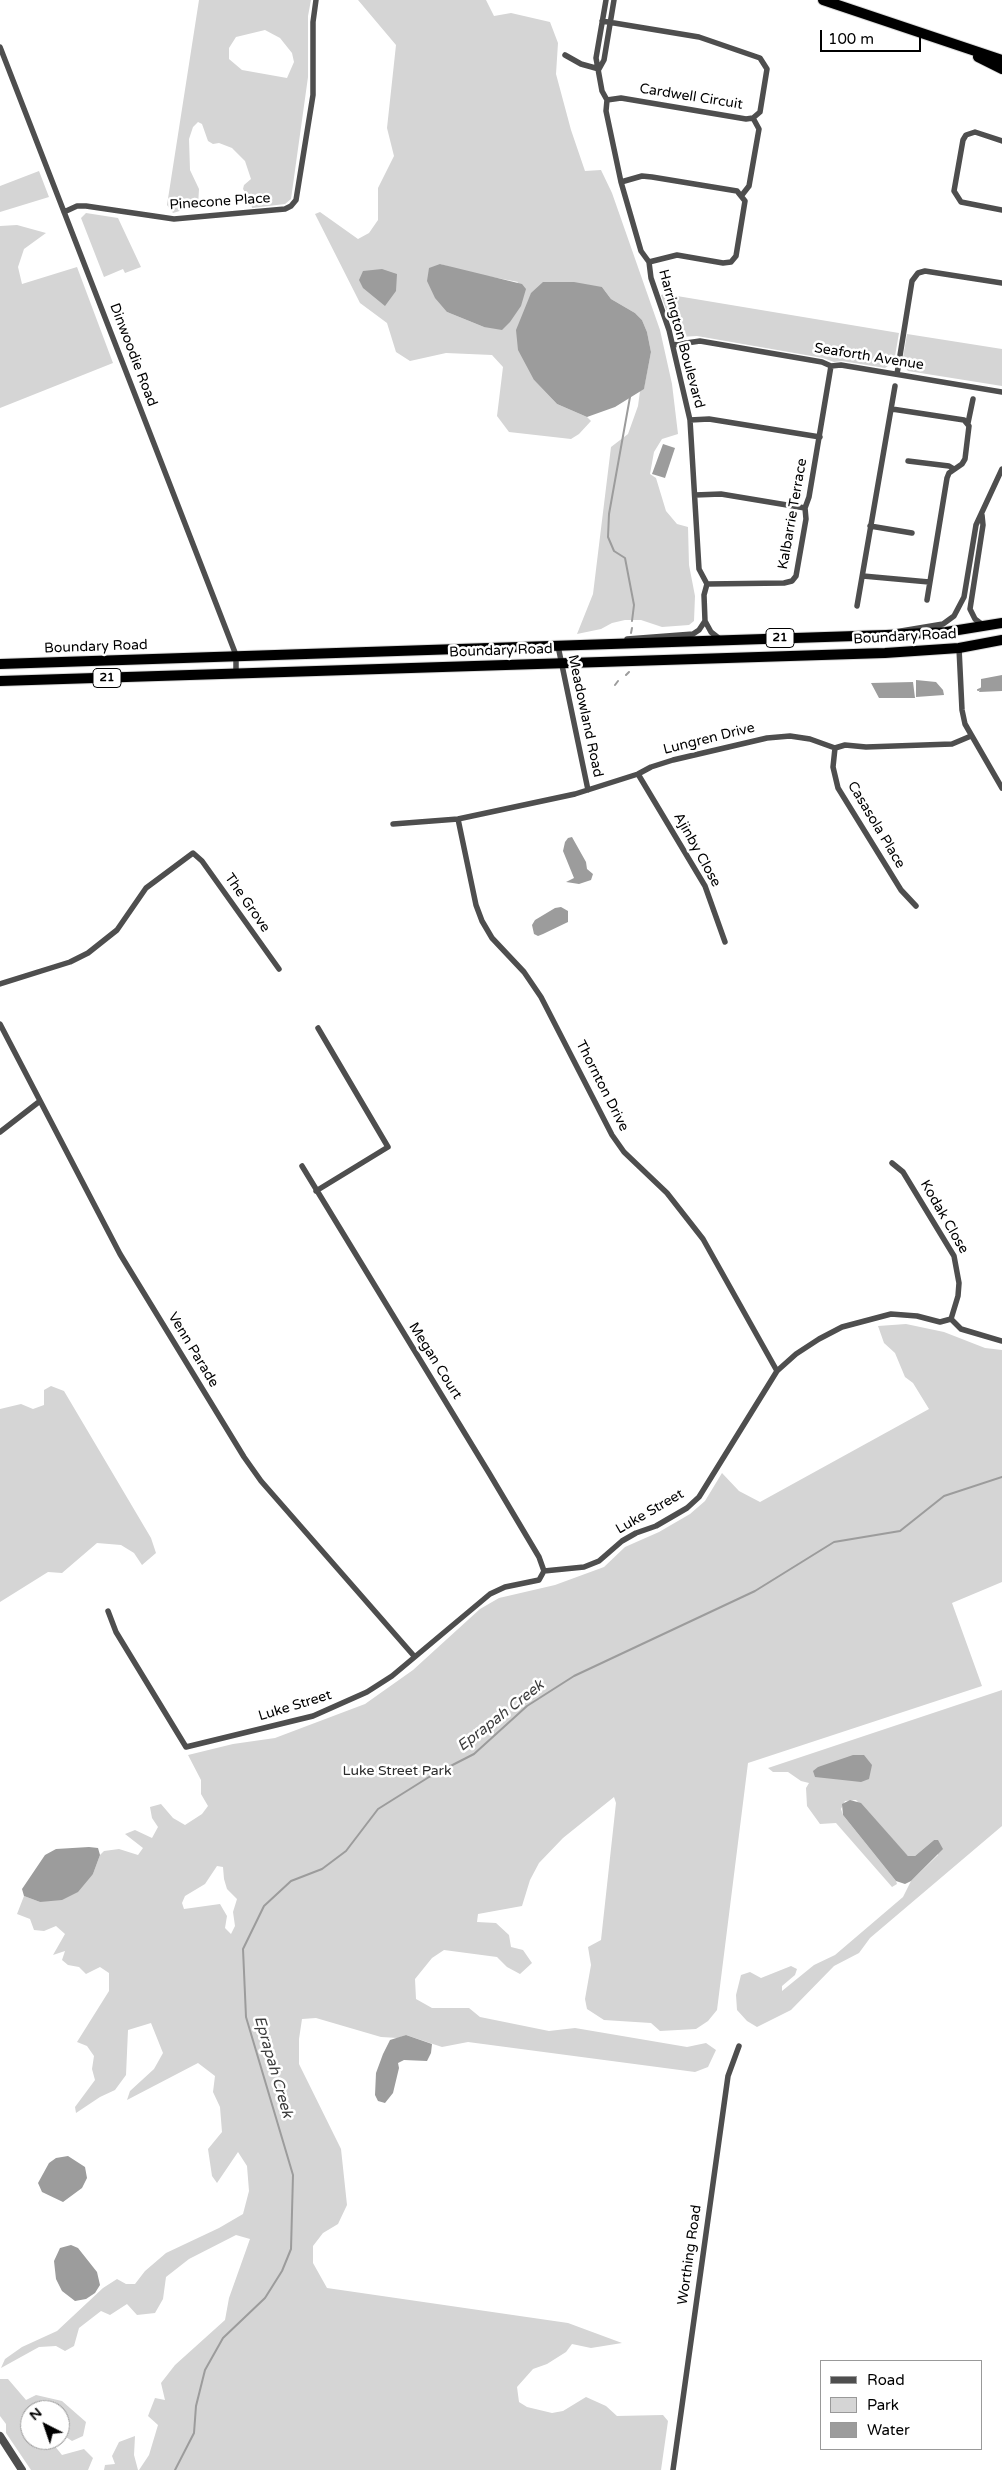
<!DOCTYPE html>
<html>
<head>
<meta charset="utf-8">
<style>
  body { margin:0 }
  #map { position:relative; width:1002px; height:2470px; overflow:hidden; background:#fff; font-family:"Varela Round",sans-serif }
  canvas { display:block }
  .legend { position:absolute; left:820px; top:2360px; width:162px; height:90px; box-sizing:border-box; background:#fff; border:1px solid #999; margin:0; padding:6px 9px; list-style:none; font-size:15px; color:#000 }
  .legend li { display:flex; align-items:center; gap:10px; height:25px }
  .legend b { width:25px; border:1px solid #999 }
  .north { position:absolute; left:20px; top:2400px; width:50px; height:50px; box-sizing:border-box; background:#fff; border:1px solid #999; border-radius:50%; rotate:319deg; font-size:14px; font-weight:700; line-height:20px; text-align:center; color:#000 }
  .north::after { content:''; display:block; margin:auto; width:18px; height:22px; background:#000; clip-path:polygon(50% 0,100% 100%,50% 72%,0 100%) }
  .scale { position:absolute; left:820px; top:30px; width:101px; height:22px; box-sizing:border-box; border:2px solid #000; border-top:0; padding-left:6px; font-size:15px; line-height:18px; white-space:nowrap; color:#000; -webkit-text-stroke:4px #fff; paint-order:stroke }
</style>
</head>
<body>
<div id="map">
<canvas width="1002" height="2470"></canvas>
<ul class="legend">
<li><b style="height:6px;background:#4e4e4e"></b>Road</li>
<li><b style="height:14px;background:#d5d5d5"></b>Park</li>
<li><b style="height:14px;background:#9c9c9c"></b>Water</li>
</ul>
<div class="north">N</div>
<div class="scale">100 m</div>
</div>
<script>
const ctx = document.querySelector('canvas').getContext('2d');
ctx.lineJoin = 'round';
function fillPath(path, color) { ctx.fillStyle = color; ctx.fill(path, 'evenodd'); }
const toPath = rows => new Path2D(rows.map(r => 'M' + r).join(''));
function trace(path, color, width, dash) { ctx.strokeStyle = color; ctx.lineWidth = width; ctx.lineCap = dash ? 'butt' : 'round'; ctx.setLineDash(dash || []); ctx.stroke(path); }
function label(font, color, halo, rows, align = 'center') {
  ctx.font = font + ' "Varela Round",sans-serif'; ctx.lineWidth = 5; ctx.setLineDash([]); ctx.textBaseline = 'middle'; ctx.strokeStyle = halo; ctx.fillStyle = color; for (const [text, x, y, turn = 0] of rows) {
    ctx.save(); ctx.translate(x, y); ctx.rotate((+turn || 0) * Math.PI / 180); ctx.textAlign = isNaN(turn) ? turn : align; if (halo) ctx.strokeText(text, 0, 0); ctx.fillText(text, 0, 0); ctx.restore();
  }
}
fillPath(toPath([
  [199,0,311,0,308,16,308,77,291,199,285,204,252,208,251,202,243,189,244,185,251,179,245,161,232,148,219,143,213,144,208,141,202,124,198,122,193,127,189,139,190,170,199,189,198,206,194,210,186,209,173,213,167,205],
  [265,30,280,38,292,53,294,62,287,78,242,70,229,59,229,48,236,37],
  [358,0,486,0,494,16,511,13,550,22,558,43,556,74,571,130,585,171,601,170,612,193,660,330,672,384,678,434,662,439,654,452,650,474,656,478,666,511,677,524,688,527,689,565,695,596,694,621,689,625,662,627,641,620,625,620,612,623,601,629,577,634,593,594,611,447,628,434,638,406,640,391,644,388,651,352,647,332,642,320,635,313,611,299,602,287,534,380,557,404,587,417,591,421,579,434,571,439,509,432,497,416,503,367,492,355,446,353,410,361,396,352,387,323,360,303,315,214,320,212,358,239,369,233,378,220,378,188,394,156,387,128,396,45],
  [440,264,471,273,518,282,484,327,447,312],
  [39,171,49,197,0,212,0,186],
  [86,213,118,218,141,267,125,273,123,269,104,277,81,218],
  [17,225,46,233,24,249,18,267,22,284,77,267,113,363,0,408,0,226],
  [665,294,899,333,894,362,885,368,842,361,834,362,823,358,697,336,680,337,674,332,661,295],
  [907,334,1002,349,1002,386,908,371,902,363],
  [906,1324,944,1332,985,1348,1002,1350,1002,1582,952,1603,982,1686,748,1763,717,2010,708,2021,696,2029,660,2031,651,2023,604,2020,587,2009,585,1999,591,1965,588,1947,601,1940,616,1803,614,1797,563,1838,539,1863,530,1880,522,1906,478,1914,477,1922,496,1923,509,1935,511,1947,523,1950,532,1963,520,1974,507,1967,497,1957,444,1950,432,1958,415,1979,416,1999,432,2008,469,2008,480,2017,549,2031,575,2028,687,2047,706,2043,716,2050,708,2067,695,2072,468,2042,442,2047,406,2035,398,2038,381,2037,316,2018,302,2019,299,2039,299,2064,341,2149,347,2205,338,2224,323,2233,313,2246,313,2263,327,2288,568,2323,622,2343,591,2348,572,2344,566,2352,547,2364,533,2369,517,2387,519,2402,527,2407,552,2413,563,2411,586,2397,606,2406,617,2416,663,2415,668,2421,661,2470,139,2470,149,2455,158,2425,148,2416,155,2398,165,2400,161,2383,175,2365,225,2320,229,2298,250,2239,236,2235,189,2259,166,2277,163,2299,155,2313,137,2315,127,2304,110,2315,101,2311,79,2328,74,2346,65,2351,56,2346,39,2347,1,2368,5,2359,22,2347,57,2331,103,2288,117,2279,126,2284,135,2284,145,2271,166,2253,219,2228,243,2214,249,2191,247,2166,238,2152,217,2183,212,2176,208,2149,222,2132,220,2107,213,2092,215,2076,198,2063,127,2100,130,2091,154,2069,163,2053,151,2023,128,2030,126,2075,115,2090,100,2097,76,2113,75,2107,95,2080,92,2069,94,2056,87,2046,77,2042,109,1991,109,1973,100,1967,86,1974,79,1967,68,1965,62,1960,65,1951,53,1955,65,1934,56,1926,44,1931,34,1930,30,1919,17,1914,24,1896,40,1902,93,1874,100,1855,104,1851,119,1849,138,1855,143,1848,125,1834,135,1830,152,1838,158,1827,152,1818,150,1807,161,1804,173,1818,185,1825,202,1814,208,1806,201,1794,201,1780,188,1755,233,1744,275,1738,365,1704,413,1670,480,1609,499,1598,555,1585,604,1567,625,1547,659,1532,690,1514,705,1501,722,1473,739,1491,760,1502,929,1409,913,1383,905,1377,895,1353,884,1343,878,1326],
  [217,1866,223,1867,224,1879,227,1889,237,1899,233,1912,235,1926,231,1934,225,1928,227,1916,220,1904,184,1909,182,1903,185,1896,205,1884],
  [51,1386,64,1391,151,1538,156,1553,142,1565,134,1553,121,1545,97,1543,62,1573,48,1572,0,1602,0,1409,21,1404,33,1409,44,1405,44,1390],
  [1002,1690,1002,1826,870,1938,859,1953,834,1966,791,2010,757,2027,747,2021,737,2010,736,1995,741,1975,750,1972,761,1978,791,1966,797,1969,795,1975,782,1986,782,1991,814,1965,835,1955,903,1897,911,1881,938,1855,934,1840,915,1856,908,1856,856,1800,845,1801,841,1809,843,1815,896,1881,897,1884,892,1887,836,1823,820,1824,807,1806,806,1788,809,1783,801,1781,788,1772,773,1772,768,1768],
  [0,2379,8,2379,26,2400,36,2395,62,2401,86,2422,83,2436,72,2441,60,2433,60,2410,30,2410,30,2440,50,2440,62,2455,84,2449,93,2458,88,2470,31,2470,6,2433,6,2424,0,2416],
  [135,2436,134,2455,138,2470,104,2470,105,2465,115,2464,112,2456,119,2442]
]), '#d5d5d5');
fillPath(toPath([
  [440,264,522,284,526,289,521,306,510,322,502,330,484,327,447,312,435,298,427,281,429,268],
  [382,269,397,274,396,291,385,306,363,288,359,280,363,271],
  [543,282,574,282,602,287,611,299,635,313,642,320,647,332,651,352,644,389,615,407,587,417,557,404,534,380,518,350,516,330,531,293],
  [663,444,675,448,665,478,652,474],
  [1002,675,1002,691,979,692,981,687,981,679],
  [916,680,936,682,943,690,944,695,916,697],
  [913,682,915,698,879,698,871,683],
  [572,837,586,862,587,869,593,874,591,880,579,884,566,882,574,878,563,851,565,842,568,838],
  [561,907,568,911,568,922,543,934,538,936,534,934,532,925,535,920,555,908],
  [853,1755,864,1755,872,1765,869,1779,861,1782,815,1777,813,1771,818,1767],
  [850,1800,861,1803,908,1856,915,1856,934,1840,938,1840,943,1849,911,1881,905,1884,896,1881,843,1815,842,1804],
  [89,1847,98,1848,100,1855,93,1874,78,1892,62,1900,40,1902,24,1896,22,1889,45,1855,56,1849],
  [406,2035,432,2044,431,2053,427,2061,404,2060,398,2063,399,2068,393,2093,385,2103,378,2101,375,2095,376,2073,383,2054,390,2040],
  [68,2156,85,2167,87,2178,82,2188,63,2202,42,2192,38,2183,49,2163,56,2158],
  [71,2245,78,2248,97,2272,100,2285,95,2293,86,2299,75,2301,62,2291,56,2279,54,2261,60,2248]
]), '#9c9c9c');
trace(toPath([
  [630,397,609,514,608,537,614,551,625,558,634,605,632,621],
  [631,633,632,628],
  [626,675,629,672],
  [615,685,618,681],
  [978,690,983,688],
  [175,2470,194,2433,196,2406,205,2370,223,2338,265,2298,282,2271,291,2249,293,2175,246,2017,243,1949,264,1906,291,1881,322,1869,346,1851,378,1809,429,1777,474,1754,527,1706,574,1676,755,1591,834,1542,900,1531,944,1496,1002,1477]
]), '#9c9c9c', 2);
const trunk = toPath([
  [823,0,1002,60],
  [978,57,1002,69],
  [0,664,886,635,946,632,1002,623],
  [0,681,885,653,959,648,1002,640]
]);
trace(trunk, '#dbdbdb', 12);
trace(toPath([
  [606,0,596,58,602,91,607,100,606,111,621,182,641,251,649,262,651,278,669,330,690,420,699,569,707,584],
  [602,21,699,37,760,58,767,69,760,112,753,118,746,119,621,98,607,100],
  [0,47,236,655,236,674],
  [565,55,581,64,599,69],
  [599,69,604,60,614,0],
  [1002,141,975,132,966,135,963,140,954,191,961,202,1002,210],
  [621,182,642,176,652,177,737,191,745,201,736,256,731,262,723,263,677,255,649,262],
  [742,195,749,186,759,129,753,118],
  [64,212,77,206,86,206,174,219,285,209,291,206,296,200,313,95,313,22,316,0],
  [673,345,700,341,822,362,831,366,841,365,1002,392],
  [897,374,912,281,918,273,925,271,1002,283],
  [892,409,964,420,969,426,965,459,962,464,949,473,947,478,927,600],
  [690,420,709,419,820,437],
  [968,423,973,399],
  [908,461,949,466,954,469],
  [695,495,721,494,805,508],
  [982,515,983,525,970,609,975,619,984,626],
  [870,526,912,533],
  [863,576,929,582],
  [707,584,784,583,792,581,796,576,806,519,805,508,809,497,831,366],
  [707,584,704,595,705,621,711,632,721,640],
  [857,606,895,386],
  [895,632,943,624,954,616,964,597,976,525,1002,469],
  [627,639,693,634,699,630,705,621],
  [558,646,588,790],
  [959,648,962,710,965,724,1002,788],
  [835,748,833,767,838,788,901,890,916,906],
  [638,774,705,886,725,942],
  [458,819,476,905,482,921,492,938,524,972,541,997,612,1135,624,1152,667,1193,703,1239,777,1371],
  [393,824,458,819,575,794,638,774,651,767,673,760,767,738,790,736,810,739,835,748,845,745,866,747,952,744,971,736],
  [0,984,70,962,88,953,117,930,146,888,193,853,202,861,279,969],
  [0,1024,120,1254,244,1457,261,1481,414,1656],
  [0,1132,40,1101],
  [892,1163,903,1172,954,1256,959,1283,958,1296,951,1319],
  [302,1166,489,1473,539,1557,544,1571],
  [316,1191,388,1147,318,1028],
  [108,1611,116,1632,186,1747,313,1716,367,1692,392,1676,490,1594,505,1587,539,1580,544,1571,584,1567,599,1561,622,1541,636,1533,656,1526,687,1508,699,1497,777,1371,796,1354,819,1339,842,1327,891,1314,917,1316,940,1322,951,1319,961,1329,1002,1341],
  [673,2470,728,2076,739,2046]
]), '#4e4e4e', 5.5);
trace(toPath([
  [0,2436,22,2470]
]), '#4e4e4e', 8);
trace(trunk, '#000', 10);
for (const [x, y, w] of [
  [780,638,28],
  [107,678,28]
]) { const box = new Path2D(); box.roundRect(x - w / 2, y - 9.5, w, 19, 4); ctx.fillStyle = '#fff'; ctx.fill(box); trace(box, '#000', 1); }
label('bold 12px', '#000', null, [
  ["21",780,638],
  ["21",107,678]
]);
label('14px', '#000', '#fff', [
  ["Cardwell Circuit",691,97,9],
  ["Pinecone Place",220,202,-4],
  ["Harrington Boulevard",681,339,75],
  ["Dinwoodie Road",133,355,69],
  ["Seaforth Avenue",869,357,9],
  ["Kalbarrie Terrace",793,514,-80],
  ["Boundary Road",905,637,-3],
  ["Boundary Road",96,647,-2],
  ["Boundary Road",501,651,-2],
  ["Meadowland Road",585,716,78],
  ["Lungren Drive",709,739,-14],
  ["Casasola Place",876,825,59],
  ["Ajinby Close",697,850,61],
  ["The Grove",247,903,55],
  ["Thornton Drive",602,1086,63],
  ["Kodak Close",944,1217,60],
  ["Venn Parade",193,1350,59],
  ["Megan Court",435,1361,58],
  ["Luke Street",650,1512,-30],
  ["Luke Street",295,1706,-17],
  ["Worthing Road",690,2255,-82]
]);
label('14px', '#2c2c2c', '#fff', [
  ["Luke Street Park",397,1771]
]);
label('italic 15px', '#3d3d3d', '#fff', [
  ["Eprapah Creek",501,1716,-38],
  ["Eprapah Creek",273,2067,74]
]);
</script>
</body>
</html>
